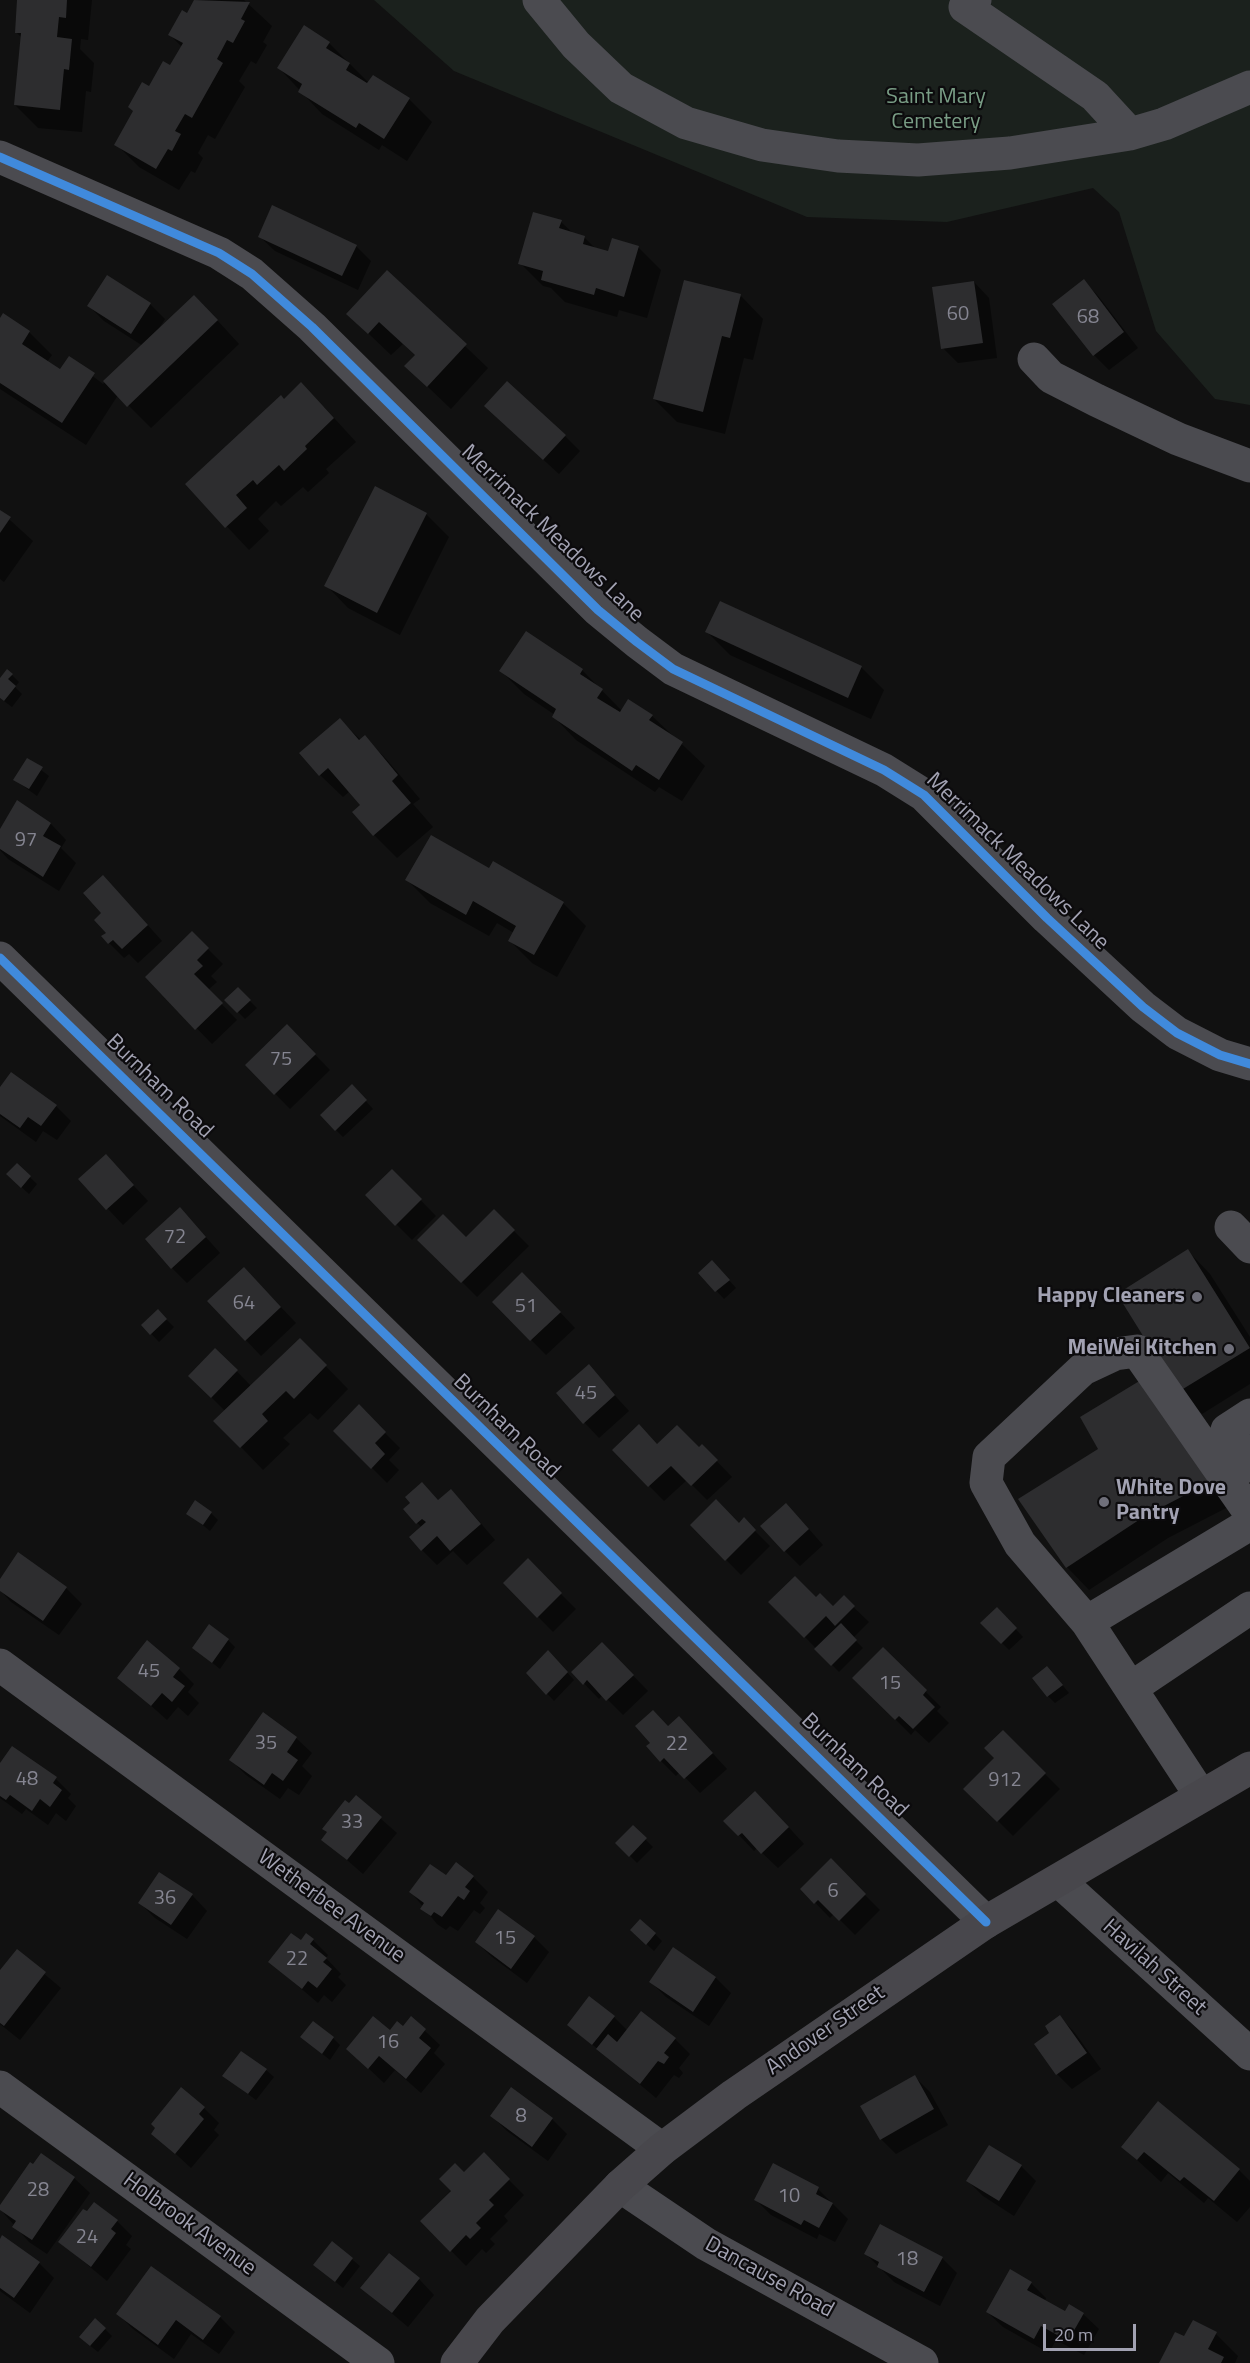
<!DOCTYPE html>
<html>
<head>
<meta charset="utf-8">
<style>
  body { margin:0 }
  #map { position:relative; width:1250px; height:2363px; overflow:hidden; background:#111; font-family:"Titillium Web",sans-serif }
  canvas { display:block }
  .scale { position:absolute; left:1043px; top:2324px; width:93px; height:27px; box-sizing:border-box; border:3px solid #a2a2b2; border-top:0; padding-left:8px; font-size:18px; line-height:21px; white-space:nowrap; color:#a2a2b2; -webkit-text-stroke:4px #0c0b0d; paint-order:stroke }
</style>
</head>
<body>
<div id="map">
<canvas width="1250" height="2363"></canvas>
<div class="scale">20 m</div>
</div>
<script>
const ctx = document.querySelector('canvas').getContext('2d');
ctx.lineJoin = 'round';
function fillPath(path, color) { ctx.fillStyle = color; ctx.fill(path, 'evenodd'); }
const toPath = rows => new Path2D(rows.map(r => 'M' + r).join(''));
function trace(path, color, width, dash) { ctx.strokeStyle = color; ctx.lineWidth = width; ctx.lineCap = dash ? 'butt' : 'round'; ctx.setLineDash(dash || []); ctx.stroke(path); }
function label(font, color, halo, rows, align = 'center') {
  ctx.font = font + ' "Titillium Web",sans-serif'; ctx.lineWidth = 4.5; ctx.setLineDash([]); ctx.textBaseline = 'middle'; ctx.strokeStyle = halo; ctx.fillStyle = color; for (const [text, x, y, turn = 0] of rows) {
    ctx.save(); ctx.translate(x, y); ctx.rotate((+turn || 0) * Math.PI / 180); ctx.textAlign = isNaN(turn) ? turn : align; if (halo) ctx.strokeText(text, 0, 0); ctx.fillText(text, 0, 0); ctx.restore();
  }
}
fillPath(toPath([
  [374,0,1250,0,1250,405,1215,399,1156,331,1119,212,1093,188,947,222,807,217,454,71]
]), '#1b211d');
fillPath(toPath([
  [19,0,92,0,88,40,81,39,80,49,94,63,91,92,86,91,82,132,38,128,15,105,22,38,16,32],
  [196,0,244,0,272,26,263,42,267,45,256,64,251,61,239,81,245,87,215,139,208,135,198,153,203,158,195,173,191,171,179,190,139,167,116,144,149,88,171,67,182,47,170,35,187,15],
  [329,43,369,83,409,99,432,122,407,161,382,145,379,150,322,114,279,68],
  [561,222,574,234,585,238,597,250,609,253,638,247,661,270,647,318,619,310,617,317,565,302,551,288,543,286,520,263],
  [259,236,356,246,371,261,358,290,275,251],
  [387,272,488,368,451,409,406,366,416,356,403,344,391,355,348,314],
  [1084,281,1099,297,1138,348,1109,370,1094,355],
  [974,282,989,298,997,358,958,363,943,348],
  [741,296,763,319,753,360,744,358,725,434,677,422,654,399],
  [150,304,165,319,158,330,217,320,239,344,151,428,118,395,86,445,0,389,0,320,29,332,52,355,47,362,61,371,69,358,103,384,143,346,104,321,89,306],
  [284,400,324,407,356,442,326,469,329,473,308,492,303,487,281,506,276,501,258,519,269,531,249,550,187,484],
  [501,421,565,436,580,451,559,474],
  [0,511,33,541,4,582,0,579],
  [426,514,449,537,400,635,348,608,326,585],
  [707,632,861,667,884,690,871,719,730,655],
  [582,670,622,711,652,716,705,766,682,801,659,787,655,792,576,740,554,717,555,715,524,694,501,671],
  [12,675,19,682,15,687,22,694,12,707,0,698,0,680],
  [340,720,361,740,365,737,387,760,420,799,413,804,433,827,397,858,374,835,363,805,350,791,343,797,320,775],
  [28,760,49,776,37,796,15,780],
  [17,803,51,824,66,840,61,848,76,863,59,891,8,859,0,850,0,832],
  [494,863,564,904,586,926,557,977,532,963,509,940,514,933,497,923,489,936,430,903,407,880,490,870],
  [118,892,162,941,138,963,129,954,124,958,103,937,108,933,103,913],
  [192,933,223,964,211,976,217,982,208,990,237,1020,212,1044,147,977],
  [238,989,257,1008,245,1019,226,1000],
  [287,1026,330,1070,290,1109,247,1065],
  [352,1086,373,1109,343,1137,336,1130],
  [0,1089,56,1106,71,1121,57,1140,43,1131,36,1142,0,1116],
  [106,1156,148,1201,123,1225,80,1179],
  [17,1165,37,1184,29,1194,16,1182],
  [392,1171,436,1216,412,1240,367,1195],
  [494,1211,529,1246,477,1297,420,1240,466,1239],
  [195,1225,220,1253,187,1283,172,1268],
  [1188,1251,1210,1274,1250,1337,1250,1384,1202,1414,1180,1391],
  [719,1269,736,1288,724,1299,700,1273],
  [259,1284,296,1323,261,1356,209,1301],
  [538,1289,575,1328,546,1355,494,1302],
  [158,1311,174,1327,159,1342,143,1325],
  [300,1340,348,1389,318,1420,310,1413,283,1438,290,1444,263,1470,241,1447,225,1411,190,1376,216,1350,251,1386],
  [588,1366,629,1411,599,1438,584,1422],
  [1146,1379,1232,1505,1168,1538,1089,1590,1067,1567,1100,1450],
  [359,1407,400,1448,389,1460,399,1470,387,1483,335,1431],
  [658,1446,699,1449,702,1446,732,1477,707,1500,687,1480,664,1501,614,1450],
  [439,1501,466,1506,495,1540,467,1565,453,1551,437,1565,422,1550,422,1528,405,1509],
  [188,1513,211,1513,218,1520,210,1531],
  [744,1520,770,1546,741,1575,692,1525,739,1525],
  [801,1520,823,1545,800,1566,785,1551],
  [19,1554,66,1588,82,1604,59,1635,11,1602,0,1590,0,1581],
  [528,1561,576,1609,553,1632,505,1583],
  [844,1598,869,1622,853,1638,863,1648,839,1672,771,1602,816,1599,833,1608],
  [997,1609,1023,1637,1009,1650,982,1623],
  [228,1640,235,1647,220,1669,194,1648],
  [883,1649,941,1707,937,1711,949,1723,929,1743,915,1730,911,1735,854,1678],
  [555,1659,574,1680,554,1701,528,1673],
  [617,1659,648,1691,623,1715,603,1695,599,1699,573,1672],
  [179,1669,194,1684,188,1692,199,1703,188,1716,178,1707,167,1720,119,1677],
  [1054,1675,1069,1693,1055,1703,1048,1696],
  [263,1714,296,1738,312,1753,302,1766,312,1776,299,1795,288,1788,280,1799,246,1775,231,1760],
  [668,1727,694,1733,727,1769,700,1793,680,1772,676,1776,661,1761],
  [1003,1732,1060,1789,1013,1836,966,1789,996,1758],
  [12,1748,56,1779,71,1794,68,1798,76,1806,66,1821,56,1813,48,1825,26,1809,22,1814,0,1798,0,1766],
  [356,1797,397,1833,363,1874,323,1839],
  [771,1808,804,1844,778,1868,757,1848,754,1851,739,1835],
  [633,1827,653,1847,637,1863,617,1843],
  [831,1861,880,1910,855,1935,834,1914,830,1918,802,1889],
  [446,1877,473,1877,488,1892,480,1903,485,1908,480,1914,474,1910,458,1931,450,1926,446,1930,437,1924,411,1892],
  [192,1895,207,1911,187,1939,155,1918,140,1903],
  [655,1934,662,1941,654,1951,639,1937],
  [534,1937,549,1952,527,1983,492,1957,476,1942],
  [313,1940,328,1955,326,1958,341,1974,338,1977,346,1985,332,2002,324,1995,318,2003,270,1962,302,1942],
  [673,1949,716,1978,731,1993,709,2026,666,1997,651,1982],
  [17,1951,61,1988,20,2040,0,2024,0,1973],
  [614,2017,628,2031,675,2039,690,2054,679,2068,683,2073,679,2078,674,2075,656,2098,569,2025],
  [1060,2017,1075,2033,1101,2069,1072,2089,1057,2074,1052,2033],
  [411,2018,440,2045,434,2053,445,2064,421,2093,395,2070,384,2083,348,2049,404,2028],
  [333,2038,340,2045,330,2060,310,2044],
  [266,2070,274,2077,256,2100,224,2076],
  [915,2077,930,2092,948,2125,896,2154,881,2139],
  [204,2108,219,2123,214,2130,219,2135,191,2168,153,2133],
  [492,2116,552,2119,567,2134,548,2161,507,2131],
  [1123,2147,1239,2170,1250,2181,1250,2207,1237,2222,1208,2198,1204,2203,1168,2173,1161,2182],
  [41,2155,74,2178,90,2193,47,2254,29,2242,0,2209],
  [484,2155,524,2195,504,2216,508,2221,490,2239,495,2244,486,2253,482,2249,466,2266,422,2221],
  [774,2165,818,2189,848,2219,835,2242,819,2234,817,2239,771,2215,756,2200],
  [1021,2166,1036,2181,1014,2216,983,2196,968,2181],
  [117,2221,132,2236,126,2245,131,2249,107,2281,60,2242],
  [0,2241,39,2263,54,2278,30,2313,0,2291],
  [332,2243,360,2266,343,2288,315,2265],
  [866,2254,942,2258,957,2273,940,2306,894,2282],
  [419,2279,434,2295,408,2327,362,2288],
  [1031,2283,1046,2298,1045,2301,1065,2313,1083,2314,1099,2329,1084,2355,1056,2340,1049,2353,1003,2327,987,2312],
  [118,2314,220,2317,235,2332,219,2354,191,2334,174,2359,133,2329],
  [105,2329,112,2336,98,2352,88,2344],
  [1216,2334,1238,2356,1235,2363,1160,2363,1185,2338]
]), '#0007');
fillPath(toPath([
  [17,0,67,0,66,18,59,17,57,37,72,39,69,70,64,69,60,110,14,105,21,33,15,33],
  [194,0,250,2,241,19,245,21,233,43,227,40,217,59,223,63,192,118,185,114,175,131,181,134,172,151,168,149,156,169,114,145,133,111,128,107,142,82,149,86,163,61,170,65,183,43,168,35,182,10,187,13],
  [304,25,330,42,326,48,350,63,346,70,367,83,373,75,410,98,384,139,359,123,356,128,298,92,302,84,277,68],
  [272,205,357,245,342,276,258,237],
  [533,212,562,220,559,228,585,236,583,244,608,251,612,238,639,246,624,297,596,288,594,295,541,280,543,271,518,264],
  [387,270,467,344,427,387,404,366,415,355,379,322,368,334,346,314],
  [107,275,151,303,131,334,87,306],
  [1084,279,1124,332,1093,356,1052,304],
  [684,280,741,294,730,338,722,336,703,412,653,399],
  [974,281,983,343,941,349,932,287],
  [194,295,218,320,127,407,103,381],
  [3,313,30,331,22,344,60,369,69,356,95,373,62,423,0,383,0,318],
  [507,381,566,435,543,460,484,406],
  [301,382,334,418,305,446,307,449,284,471,279,465,257,485,253,480,236,495,247,508,225,528,185,484,281,395,284,399],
  [375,486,427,513,377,613,324,586],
  [0,510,11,517,0,533],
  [720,601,862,666,848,698,705,632],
  [526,631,583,669,580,674,603,689,597,698,620,712,628,699,653,715,649,720,683,742,659,780,636,765,632,771,552,717,556,709,499,671],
  [7,669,13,674,8,679,16,686,4,701,0,698,0,678],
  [340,718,359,740,365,735,398,775,392,781,411,803,373,836,352,812,360,805,328,768,319,776,299,753],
  [27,758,43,767,29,789,13,780],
  [17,800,51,823,43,836,61,846,43,877,0,849,0,829],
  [431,835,489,868,493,861,564,902,534,955,508,941,516,926,473,901,466,915,405,880],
  [103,875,148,925,122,949,113,940,108,944,101,936,106,933,94,920,101,913,83,893],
  [192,931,209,948,197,960,203,966,194,974,223,1003,195,1030,145,977],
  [238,987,251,1000,237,1013,224,1000],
  [287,1024,316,1054,274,1095,245,1065],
  [11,1072,57,1105,41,1126,28,1117,20,1128,0,1114,0,1087],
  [352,1084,367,1100,335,1131,320,1115],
  [106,1154,134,1185,106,1210,78,1179],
  [17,1163,31,1176,21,1188,6,1174],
  [392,1169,422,1199,395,1226,365,1195],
  [180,1207,206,1237,171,1269,145,1239],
  [494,1209,515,1230,461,1283,417,1240,443,1214,466,1237],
  [1188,1249,1250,1348,1178,1392,1117,1294],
  [712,1260,730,1280,715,1292,698,1273],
  [244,1267,281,1307,245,1341,207,1301],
  [522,1272,561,1312,530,1341,492,1302],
  [158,1309,167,1319,150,1335,141,1325],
  [300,1338,327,1365,294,1399,286,1391,262,1414,268,1421,240,1448,213,1421],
  [215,1348,238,1370,211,1398,188,1376],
  [589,1364,615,1395,583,1424,556,1393],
  [1146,1377,1210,1482,1145,1516,1066,1568,1018,1499,1098,1449,1080,1417],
  [359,1404,386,1432,375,1443,385,1454,371,1469,333,1431],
  [639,1424,657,1444,677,1425,699,1447,702,1444,718,1460,691,1486,671,1466,648,1487,612,1450],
  [422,1482,438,1500,451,1489,481,1524,450,1551,437,1536,421,1551,409,1537,426,1522,422,1519,416,1524,403,1509,410,1503,405,1497],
  [716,1499,739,1523,744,1517,756,1530,725,1561,690,1525],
  [195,1500,212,1512,203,1525,186,1514],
  [786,1503,809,1529,784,1552,760,1526],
  [18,1552,67,1587,43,1621,0,1591,0,1579],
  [528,1558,562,1593,537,1618,503,1583],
  [795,1576,816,1597,820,1593,833,1606,844,1595,855,1606,835,1626,826,1616,804,1638,768,1602],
  [997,1607,1017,1628,1001,1644,980,1623],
  [841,1623,857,1640,831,1666,814,1649],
  [209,1624,229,1639,212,1663,192,1648],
  [147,1640,180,1668,173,1677,185,1686,172,1702,162,1693,151,1706,117,1678],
  [602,1642,634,1675,606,1701,587,1680,583,1685,571,1672],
  [883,1647,927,1690,923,1695,935,1707,913,1729,899,1716,895,1720,852,1678],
  [548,1650,568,1672,546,1695,526,1673],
  [1047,1666,1063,1685,1047,1697,1032,1678],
  [653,1710,668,1726,679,1716,713,1753,684,1779,664,1758,660,1762,646,1746,650,1743,635,1726],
  [263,1712,297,1737,287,1752,298,1760,283,1781,272,1773,264,1785,229,1760],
  [1003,1730,1046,1773,997,1822,963,1789,994,1758,984,1748],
  [12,1746,57,1777,53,1783,62,1790,50,1807,40,1799,32,1811,10,1795,6,1800,0,1796,0,1763],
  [755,1791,789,1827,761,1854,742,1833,738,1836,723,1821],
  [356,1795,382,1817,347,1860,321,1840,327,1832,322,1829,345,1800,349,1803],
  [633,1825,647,1838,629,1857,615,1843],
  [831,1858,866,1894,839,1921,818,1900,814,1904,800,1889],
  [456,1862,474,1876,465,1887,470,1891,464,1900,458,1896,442,1917,434,1912,431,1916,420,1909,424,1903,409,1892,430,1864,446,1875],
  [159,1872,193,1894,171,1925,138,1903],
  [498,1909,535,1936,511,1969,475,1942],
  [640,1919,656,1933,646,1945,630,1930],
  [291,1933,301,1940,306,1933,314,1939,310,1944,327,1958,323,1962,332,1969,317,1988,308,1981,302,1989,268,1962],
  [673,1947,716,1977,693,2012,649,1982],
  [17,1949,46,1972,4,2026,0,2023,0,1970],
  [589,1996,615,2016,592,2045,567,2025],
  [641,2011,676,2038,664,2053,669,2057,664,2064,658,2061,640,2084,596,2049,608,2034,617,2042],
  [1060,2015,1087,2053,1056,2075,1034,2044,1049,2033,1045,2026],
  [373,2016,390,2030,397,2021,403,2026,411,2016,426,2029,419,2038,431,2048,406,2079,379,2056,368,2069,346,2049],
  [313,2021,334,2037,322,2054,300,2037],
  [241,2051,267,2069,248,2094,222,2076],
  [915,2075,934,2109,880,2140,860,2106],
  [181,2087,205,2107,199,2114,204,2119,175,2154,151,2134,155,2128,151,2124],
  [511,2087,553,2118,532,2147,490,2116],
  [1158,2101,1240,2169,1214,2201,1184,2177,1180,2181,1144,2152,1137,2160,1121,2147],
  [989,2145,1022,2165,999,2201,966,2181],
  [484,2152,510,2179,489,2200,494,2205,476,2223,481,2228,470,2239,466,2235,450,2252,420,2221,451,2191,439,2179,455,2163,464,2172],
  [41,2153,75,2177,32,2240,12,2227,16,2221,0,2210,0,2205,30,2162,33,2164],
  [773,2163,819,2187,816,2194,833,2203,819,2228,804,2220,801,2225,754,2200],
  [94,2202,118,2220,111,2229,116,2233,91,2267,58,2242,83,2209,87,2211],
  [880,2224,943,2257,924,2292,877,2267,879,2262,864,2254],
  [2,2235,40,2262,14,2298,0,2288,0,2239],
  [332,2241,353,2258,335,2282,313,2265],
  [389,2253,420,2278,392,2313,360,2288],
  [151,2266,221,2316,203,2340,176,2320,158,2345,116,2314],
  [1010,2269,1032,2282,1027,2290,1065,2311,1069,2304,1084,2313,1068,2341,1041,2326,1034,2339,986,2312],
  [95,2318,106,2328,90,2346,79,2337],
  [1193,2320,1217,2332,1208,2349,1224,2357,1221,2363,1159,2363,1175,2332,1184,2336]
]), '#2d2d2f');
trace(toPath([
  [539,0,576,45,621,88,686,123,762,145,838,156,918,160,1010,153,1130,134,1164,124,1250,87],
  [975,0,965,7,1095,96,1130,134],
  [0,157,219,253,252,274,312,327,598,610,637,642,673,669,884,770,924,795,1047,918,1143,1007,1177,1033,1220,1055,1250,1064],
  [1034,359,1051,377,1096,400,1178,439,1250,466],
  [0,958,986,1922],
  [1231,1227,1250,1247],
  [1250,1415,1227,1430,1250,1466],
  [1087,1622,1250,1524],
  [0,1665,662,2149],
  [1131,1688,1250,1608],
  [1201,1796,1087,1622,1020,1544,986,1483,989,1457,1083,1369,1115,1354,1137,1351,1250,1513],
  [1059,1881,1250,2054],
  [0,2087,378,2363],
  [620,2186,706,2244,922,2363]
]), '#4b4b50', 33);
trace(toPath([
  [457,2363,490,2320,620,2186,662,2149,734,2095,986,1922,1250,1768]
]), '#48474c', 33);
trace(toPath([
  [0,157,219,253,252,274,312,327,598,610,637,642,673,669,884,770,924,795,1047,918,1143,1007,1177,1033,1220,1055,1250,1064],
  [0,958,986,1922]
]), '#408adc', 9);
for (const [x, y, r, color] of [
  [1197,1297,6,"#6f6f7a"],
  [1229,1349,6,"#6f6f7a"],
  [1104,1502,6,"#6f6f7a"]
]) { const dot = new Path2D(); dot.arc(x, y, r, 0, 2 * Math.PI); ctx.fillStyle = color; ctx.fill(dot); trace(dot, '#0c0b0d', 2); }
label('20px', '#858591', null, [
  ["60",958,315],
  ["68",1088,318],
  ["97",26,841],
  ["75",281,1060],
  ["72",175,1238],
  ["64",244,1304],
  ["51",526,1307],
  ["45",586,1394],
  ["45",149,1672],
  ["15",890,1684],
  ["35",266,1744],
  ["22",677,1745],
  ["48",27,1780],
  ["912",1005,1781],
  ["33",352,1823],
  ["6",833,1892],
  ["36",165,1899],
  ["15",505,1939],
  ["22",297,1960],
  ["16",388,2043],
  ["8",521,2117],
  ["28",38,2191],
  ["10",789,2197],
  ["24",87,2238],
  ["18",907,2260]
]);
label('22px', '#799d85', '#0c0b0d', [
  ["Saint Mary",936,98],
  ["Cemetery",936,123]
]);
label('22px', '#a2a2b2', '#0c0b0d', [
  ["Merrimack Meadows Lane",552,534,44],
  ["Merrimack Meadows Lane",1017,862,44],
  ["Burnham Road",159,1087,44],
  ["Burnham Road",506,1427,44],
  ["Burnham Road",854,1766,44],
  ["Wetherbee Avenue",331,1907,36],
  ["Havilah Street",1154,1968,42],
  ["Andover Street",826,2031,-35],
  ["Holbrook Avenue",189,2225,36],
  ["Dancause Road",769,2278,29]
]);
label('bold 22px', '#a2a2b2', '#0c0b0d', [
  ["Happy Cleaners",1185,1297],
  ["MeiWei Kitchen",1217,1349],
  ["White Dove",1116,1489,"left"],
  ["Pantry",1116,1514,"left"]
], 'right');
</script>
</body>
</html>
